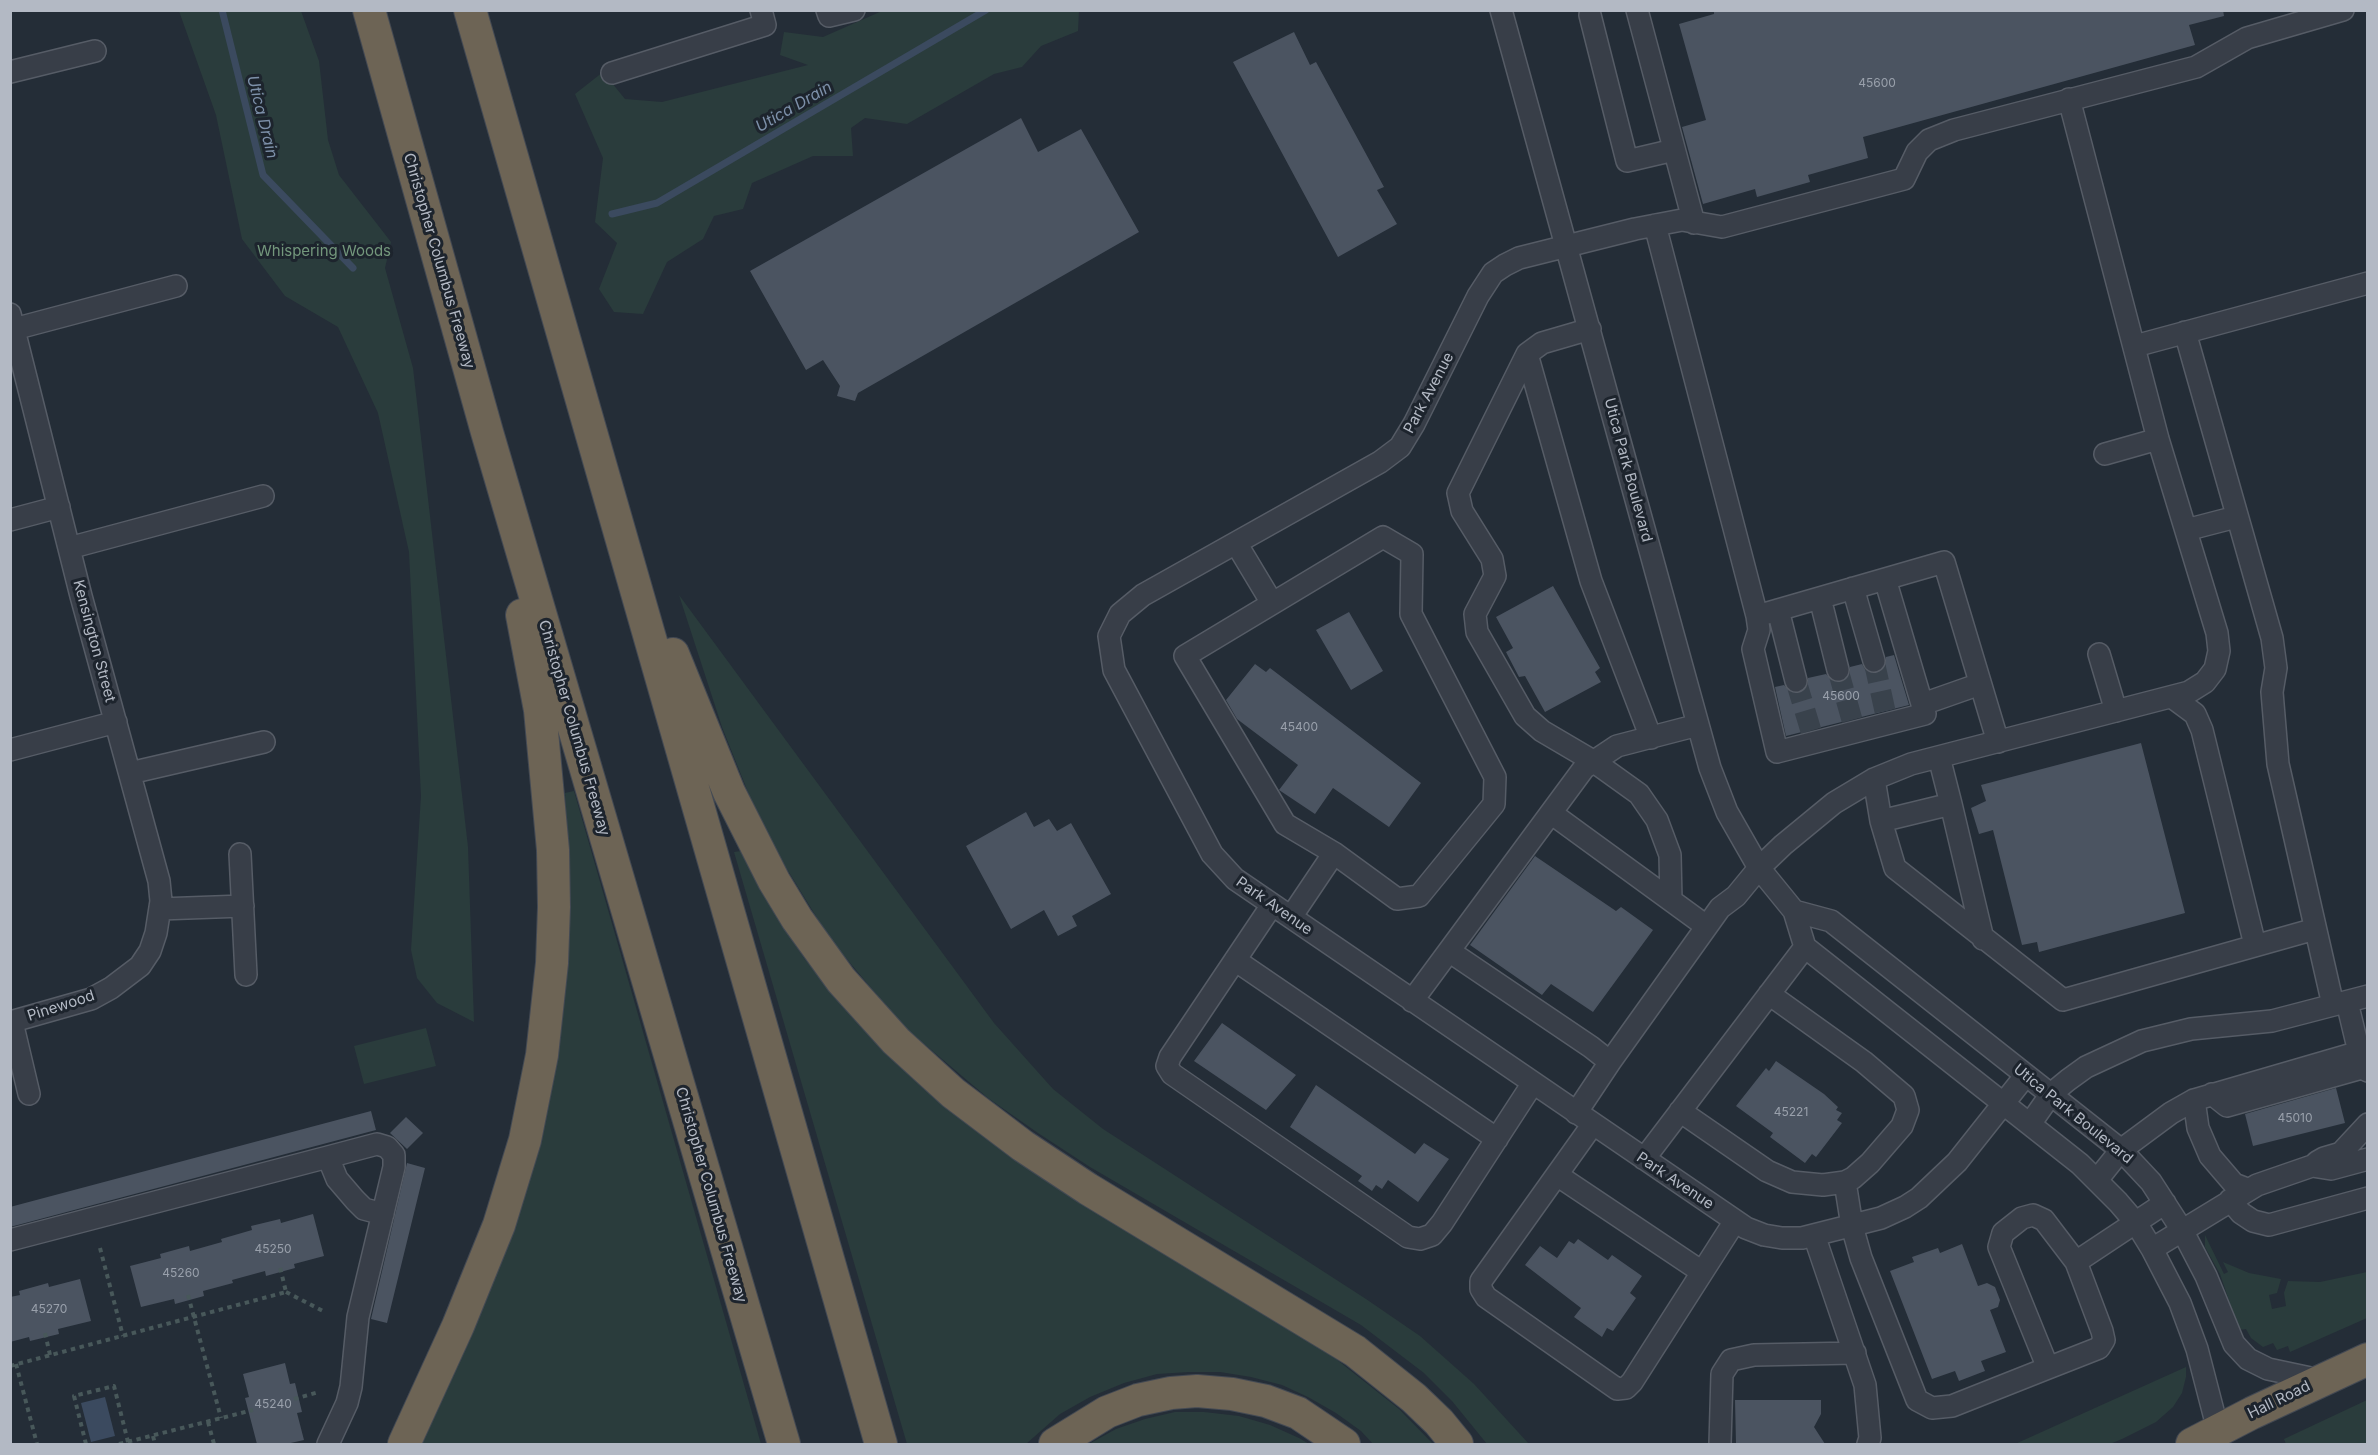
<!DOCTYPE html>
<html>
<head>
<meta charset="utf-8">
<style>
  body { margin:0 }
  #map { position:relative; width:2378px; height:1455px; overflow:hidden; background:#242d37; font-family:Inter,sans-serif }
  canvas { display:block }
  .frame { position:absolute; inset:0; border:12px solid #b3b9c4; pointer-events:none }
</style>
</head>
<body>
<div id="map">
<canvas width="2378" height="1455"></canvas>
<div class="frame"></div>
</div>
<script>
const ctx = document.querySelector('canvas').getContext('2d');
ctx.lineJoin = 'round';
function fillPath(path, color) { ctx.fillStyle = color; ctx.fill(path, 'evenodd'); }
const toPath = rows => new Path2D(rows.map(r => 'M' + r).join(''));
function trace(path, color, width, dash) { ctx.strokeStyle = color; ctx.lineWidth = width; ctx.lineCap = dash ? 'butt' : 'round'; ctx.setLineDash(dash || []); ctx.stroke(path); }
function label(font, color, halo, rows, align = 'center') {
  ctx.font = font + ' Inter,sans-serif'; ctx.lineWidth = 6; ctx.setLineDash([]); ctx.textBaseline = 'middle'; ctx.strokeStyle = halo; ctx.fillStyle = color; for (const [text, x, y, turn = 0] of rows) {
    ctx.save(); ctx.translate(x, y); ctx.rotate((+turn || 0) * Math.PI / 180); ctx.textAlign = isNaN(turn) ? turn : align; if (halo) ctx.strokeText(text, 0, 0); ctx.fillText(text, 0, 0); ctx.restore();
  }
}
fillPath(toPath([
  [179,11,301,11,319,61,328,140,339,175,391,242,385,268,413,368,468,847,474,1022,437,1003,417,978,411,950,421,796,409,552,378,413,338,327,285,296,242,239,216,115],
  [882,11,1079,11,1078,31,1041,46,1022,67,994,74,907,124,865,118,851,128,853,156,813,156,752,183,743,209,714,216,703,239,667,262,643,314,614,312,599,289,617,243,595,222,603,158,575,94,603,72,625,99,662,102,808,65,780,55,784,32,823,37],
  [679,595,994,1023,1053,1089,1103,1129,1366,1299,1420,1336,1474,1384,1529,1444,1487,1444,1452,1401,1424,1373,1361,1325,1090,1167,1038,1133,988,1098,903,1026,830,939,774,848,750,797,722,727],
  [574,791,761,1444,422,1444,476,1323,569,917,565,793],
  [741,851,782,925,804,958,829,989,1014,1154,1336,1359,1399,1409,1433,1444,1373,1444,1361,1431,1336,1413,1308,1397,1282,1385,1251,1377,1220,1372,1189,1372,1157,1374,1124,1383,1090,1397,1060,1414,1026,1444,907,1444,734,852],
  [426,1028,436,1066,364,1084,354,1046],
  [2205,1235,2224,1274,2228,1272,2223,1262,2249,1273,2281,1279,2277,1293,2269,1295,2272,1309,2286,1306,2284,1293,2288,1281,2320,1282,2367,1272,2367,1318,2290,1352,2288,1346,2277,1350,2273,1343,2263,1347,2251,1338,2246,1329,2239,1330,2220,1274,2205,1247],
  [2186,1367,2186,1377,2182,1393,2173,1407,2156,1422,2122,1439,2110,1444,2015,1444],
  [2367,1400,2367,1444,2286,1444,2284,1439],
  [1175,1412,1204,1412,1239,1416,1270,1425,1299,1438,1309,1444,1089,1444,1116,1429,1145,1419]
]), '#2a3c3c');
fillPath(toPath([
  [105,1397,115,1436,91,1442,81,1403]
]), '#3b4a5f');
trace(toPath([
  [222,10,263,175,353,268],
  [612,214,657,203,986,10]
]), '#3b4a5f', 7);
fillPath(toPath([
  [1714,10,2223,10,2224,16,2189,25,2195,45,1863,137,1868,158,1808,175,1810,182,1757,197,1755,189,1703,204,1682,127,1706,120,1679,24,1714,14],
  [1294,32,1310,65,1316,62,1384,187,1377,190,1397,224,1338,257,1233,62],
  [1021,118,1038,152,1081,129,1139,232,858,393,855,401,837,396,840,386,823,360,806,370,750,271],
  [1553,586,1600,668,1595,672,1601,682,1545,712,1525,676,1519,677,1506,652,1513,648,1496,617],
  [1349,612,1383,671,1351,690,1316,630],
  [1894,655,1909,705,1786,736,1775,687,1784,685,1792,693,1800,693,1808,685,1808,678,1826,674,1834,682,1842,682,1850,674,1850,667,1862,664,1866,671,1877,673,1884,669,1886,657],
  [1255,664,1266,672,1270,668,1421,783,1389,827,1333,788,1315,814,1279,790,1298,765,1237,719,1226,700],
  [2141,743,2185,913,2039,952,2037,942,2022,945,1993,830,1979,834,1971,808,1986,801,1981,785],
  [1026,812,1034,827,1049,819,1057,831,1071,823,1111,894,1072,916,1077,926,1058,936,1044,910,1011,929,966,846],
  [1535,856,1616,911,1621,907,1653,930,1593,1012,1551,984,1542,995,1470,945],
  [1222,1023,1296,1075,1266,1110,1194,1061],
  [1776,1061,1824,1094,1838,1107,1836,1110,1842,1113,1837,1120,1842,1123,1816,1157,1812,1154,1805,1163,1770,1137,1773,1133,1736,1106,1766,1068,1769,1071],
  [1316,1085,1415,1154,1424,1143,1449,1159,1418,1202,1388,1180,1382,1189,1376,1185,1372,1191,1358,1181,1362,1176,1290,1127],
  [2336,1088,2345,1123,2253,1146,2245,1114],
  [371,1111,376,1130,10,1227,10,1207],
  [406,1117,423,1133,407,1149,390,1133],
  [407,1163,425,1168,387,1323,371,1319],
  [313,1214,324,1256,294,1264,295,1268,266,1276,265,1271,232,1280,233,1283,203,1291,204,1296,175,1304,174,1299,141,1307,130,1266,161,1258,160,1254,189,1246,190,1251,222,1242,221,1239,252,1230,251,1226,280,1219,281,1223],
  [1578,1239,1608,1260,1612,1255,1642,1276,1630,1293,1636,1298,1613,1331,1607,1328,1602,1337,1574,1317,1581,1308,1525,1265,1540,1246,1557,1258,1569,1241,1574,1244],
  [1962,1244,1978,1286,1987,1283,1995,1287,2000,1300,1998,1307,1990,1310,2006,1352,1981,1361,1985,1371,1959,1381,1955,1371,1932,1379,1890,1271,1914,1262,1912,1257,1938,1248,1940,1253],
  [80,1279,91,1321,58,1329,59,1334,30,1341,29,1337,10,1342,10,1297,20,1295,19,1291,48,1283,49,1287],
  [285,1363,290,1384,295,1383,302,1412,297,1413,304,1440,286,1444,257,1444,245,1398,249,1397,243,1374],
  [1735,1400,1821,1400,1821,1414,1814,1427,1825,1444,1736,1444]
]), '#4b5461');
trace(toPath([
  [1874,661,1885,711],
  [1838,670,1852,720],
  [1796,681,1811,731]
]), '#39424c', 21, [21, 10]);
const minor = toPath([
  [827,10,829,16,854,10],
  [1501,10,1710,768,1727,812,1759,868,1794,911,1805,947,2080,1164,2118,1202,2136,1223,2152,1249,2180,1303,2197,1349,2218,1430],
  [1637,10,1694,223],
  [1590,15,1627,161,1674,150],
  [10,72,95,51],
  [612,73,765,25,761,10],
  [1655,225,1757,616,1759,630,1753,649,1777,752,1925,714,1885,579],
  [10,314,81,596,159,881,161,901,156,933,150,951,140,966,111,988,91,999,10,1022],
  [14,329,176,286],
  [1590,329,1542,343,1527,354,1458,493,1462,511,1492,559,1495,576,1475,614,1477,632,1525,716,1542,731,1593,761,1639,794,1657,820,1670,855,1671,900],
  [2185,332,2272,638,2276,668,2272,692,2278,764,2333,1005],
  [2135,346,2368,283],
  [1527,354,1591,581,1651,738],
  [2105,454,2158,439],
  [10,520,59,507],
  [2186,530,2236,517],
  [1236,543,1272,603],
  [69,548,263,496],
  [1853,588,1874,661],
  [1820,598,1838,670],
  [1778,610,1796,681],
  [1757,616,1944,562,1998,742],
  [2099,654,2116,711],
  [2172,697,2195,714,2202,730,2255,945],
  [1923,704,1980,684],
  [10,750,116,722],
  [130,773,264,742],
  [1874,779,1881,821,1895,868,2063,1000,2315,929],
  [1951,804,1983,939],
  [1551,813,1706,926],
  [1881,821,1951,804,1939,757],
  [240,854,246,975],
  [1272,905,1170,1057,1167,1066,1172,1074,1408,1237,1420,1239,1432,1235,1442,1223,1533,1083],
  [160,909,243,906],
  [1794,911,1831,921,2121,1150,2151,1182,2182,1230,2206,1276,2234,1344,2248,1359,2268,1369,2320,1380],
  [1291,917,1334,853,1285,824,1185,656,1383,537,1412,554,1411,614,1495,777,1494,804,1419,896,1397,899,1334,853],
  [1449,951,1591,1047,1610,1062,1720,908,1736,896,1759,868,1783,845,1834,803,1874,779,1911,764,2189,692,2205,682,2215,669,2219,651,2217,633,2158,439,2069,99],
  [1235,960,1497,1139],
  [1412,1001,1584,768,1617,746,1698,725],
  [2347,1002,2359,1052],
  [12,1022,29,1094],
  [2026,1075,1957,1162,1919,1198,1905,1207,1881,1218,1802,1238,1782,1238,1764,1235,1746,1228,1235,879,1212,854,1114,670,1109,636,1120,614,1143,595,1380,462,1400,447,1414,424,1478,296,1493,273,1505,265,1519,258,1635,229,1682,220,1722,227,1904,179,1917,152,1929,140,1954,130,2196,67,2247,38,2343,10],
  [2212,1094,2227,1106,2362,1068,2368,1071],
  [2194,1100,2198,1128,2210,1156,2234,1184,2247,1189],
  [1680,1111,1767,1171,1792,1182,1823,1185,1845,1182,1853,1178,1870,1163,1902,1126,1908,1110,1904,1096,1864,1062,1769,994],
  [1576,1113,1610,1062],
  [1593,1124,1481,1281,1481,1289,1486,1297,1617,1389,1626,1388,1632,1382,1735,1221],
  [2030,1124,2051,1094,2068,1080,2086,1067,2142,1041,2191,1029,2272,1021,2368,996],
  [328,1157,377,1144,387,1147,394,1155,394,1167,358,1317,351,1387,347,1403,328,1444],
  [1644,1159,1805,947],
  [2317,1162,2324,1158,2341,1153,2368,1124],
  [1557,1175,1702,1272],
  [2097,1180,2121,1150,2171,1113,2194,1100,2359,1052,2368,1055],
  [1845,1182,1852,1226,1861,1258,1917,1400,1932,1408,1952,1406,2048,1368,2099,1348,2104,1340,2102,1331,2076,1262,2044,1220,2033,1215,2022,1218,2003,1233,1999,1247,2048,1368],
  [2230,1200,2241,1213,2253,1221,2269,1225,2368,1198],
  [1814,1235,1865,1385,1870,1438,1868,1444],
  [10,1240,328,1157,337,1179,355,1200,364,1209,383,1214],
  [2152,1249,2257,1185,2312,1166,2331,1169,2368,1159],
  [2076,1262,2165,1203],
  [1720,1444,1722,1374,1731,1360,1754,1355,1855,1353]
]);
const highway = toPath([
  [369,10,487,432,784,1444],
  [470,10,881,1444],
  [673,654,729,792,774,881,797,919,841,980,896,1041,953,1093,1023,1146,1088,1189,1355,1351,1414,1398,1439,1422,1457,1444],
  [404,1444,458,1326,499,1225,525,1140,542,1055,552,963,554,907,553,850,540,710,522,615],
  [1055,1444,1107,1412,1138,1400,1171,1393,1197,1391,1232,1394,1266,1401,1298,1413,1344,1444],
  [2192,1444,2252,1413,2368,1359]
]);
trace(minor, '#565c66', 24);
trace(highway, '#434953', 34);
trace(toPath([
  [100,1248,123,1336],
  [286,1292,323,1311],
  [188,1295,221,1418],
  [45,1333,50,1355],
  [16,1364,37,1444],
  [10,1366,286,1292,280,1267],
  [294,1399,319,1392],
  [208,1422,214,1444],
  [153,1436,155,1444],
  [86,1444,74,1396,114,1386,128,1442],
  [119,1444,253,1410]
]), '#48585a', 4, [4.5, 4.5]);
trace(minor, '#383e48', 21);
trace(highway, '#6d6455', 32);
label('12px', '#99a0ab', null, [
  ["45600",1877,83],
  ["45600",1841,696],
  ["45400",1299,727],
  ["45221",1791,1112],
  ["45010",2295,1118],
  ["45250",273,1249],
  ["45260",181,1273],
  ["45270",49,1309],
  ["45240",273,1404]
]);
label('15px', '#73977c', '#1d242d', [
  ["Whispering Woods",324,251]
]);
label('15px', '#b3b9c4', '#1d242d', [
  ["Christopher Columbus Freeway",439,261,74],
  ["Park Avenue",1429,393,-62],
  ["Utica Park Boulevard",1628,470,75],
  ["Kensington Street",94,641,75],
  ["Christopher Columbus Freeway",574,728,74],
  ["Park Avenue",1274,906,35],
  ["Pinewood",61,1006,-18],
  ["Utica Park Boulevard",2073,1114,39],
  ["Park Avenue",1675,1181,34],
  ["Christopher Columbus Freeway",711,1195,74],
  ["Hall Road",2279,1400,-26]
]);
label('italic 16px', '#7d90a9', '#1d242d', [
  ["Utica Drain",794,107,-30],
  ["Utica Drain",262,117,76]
]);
</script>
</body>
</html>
